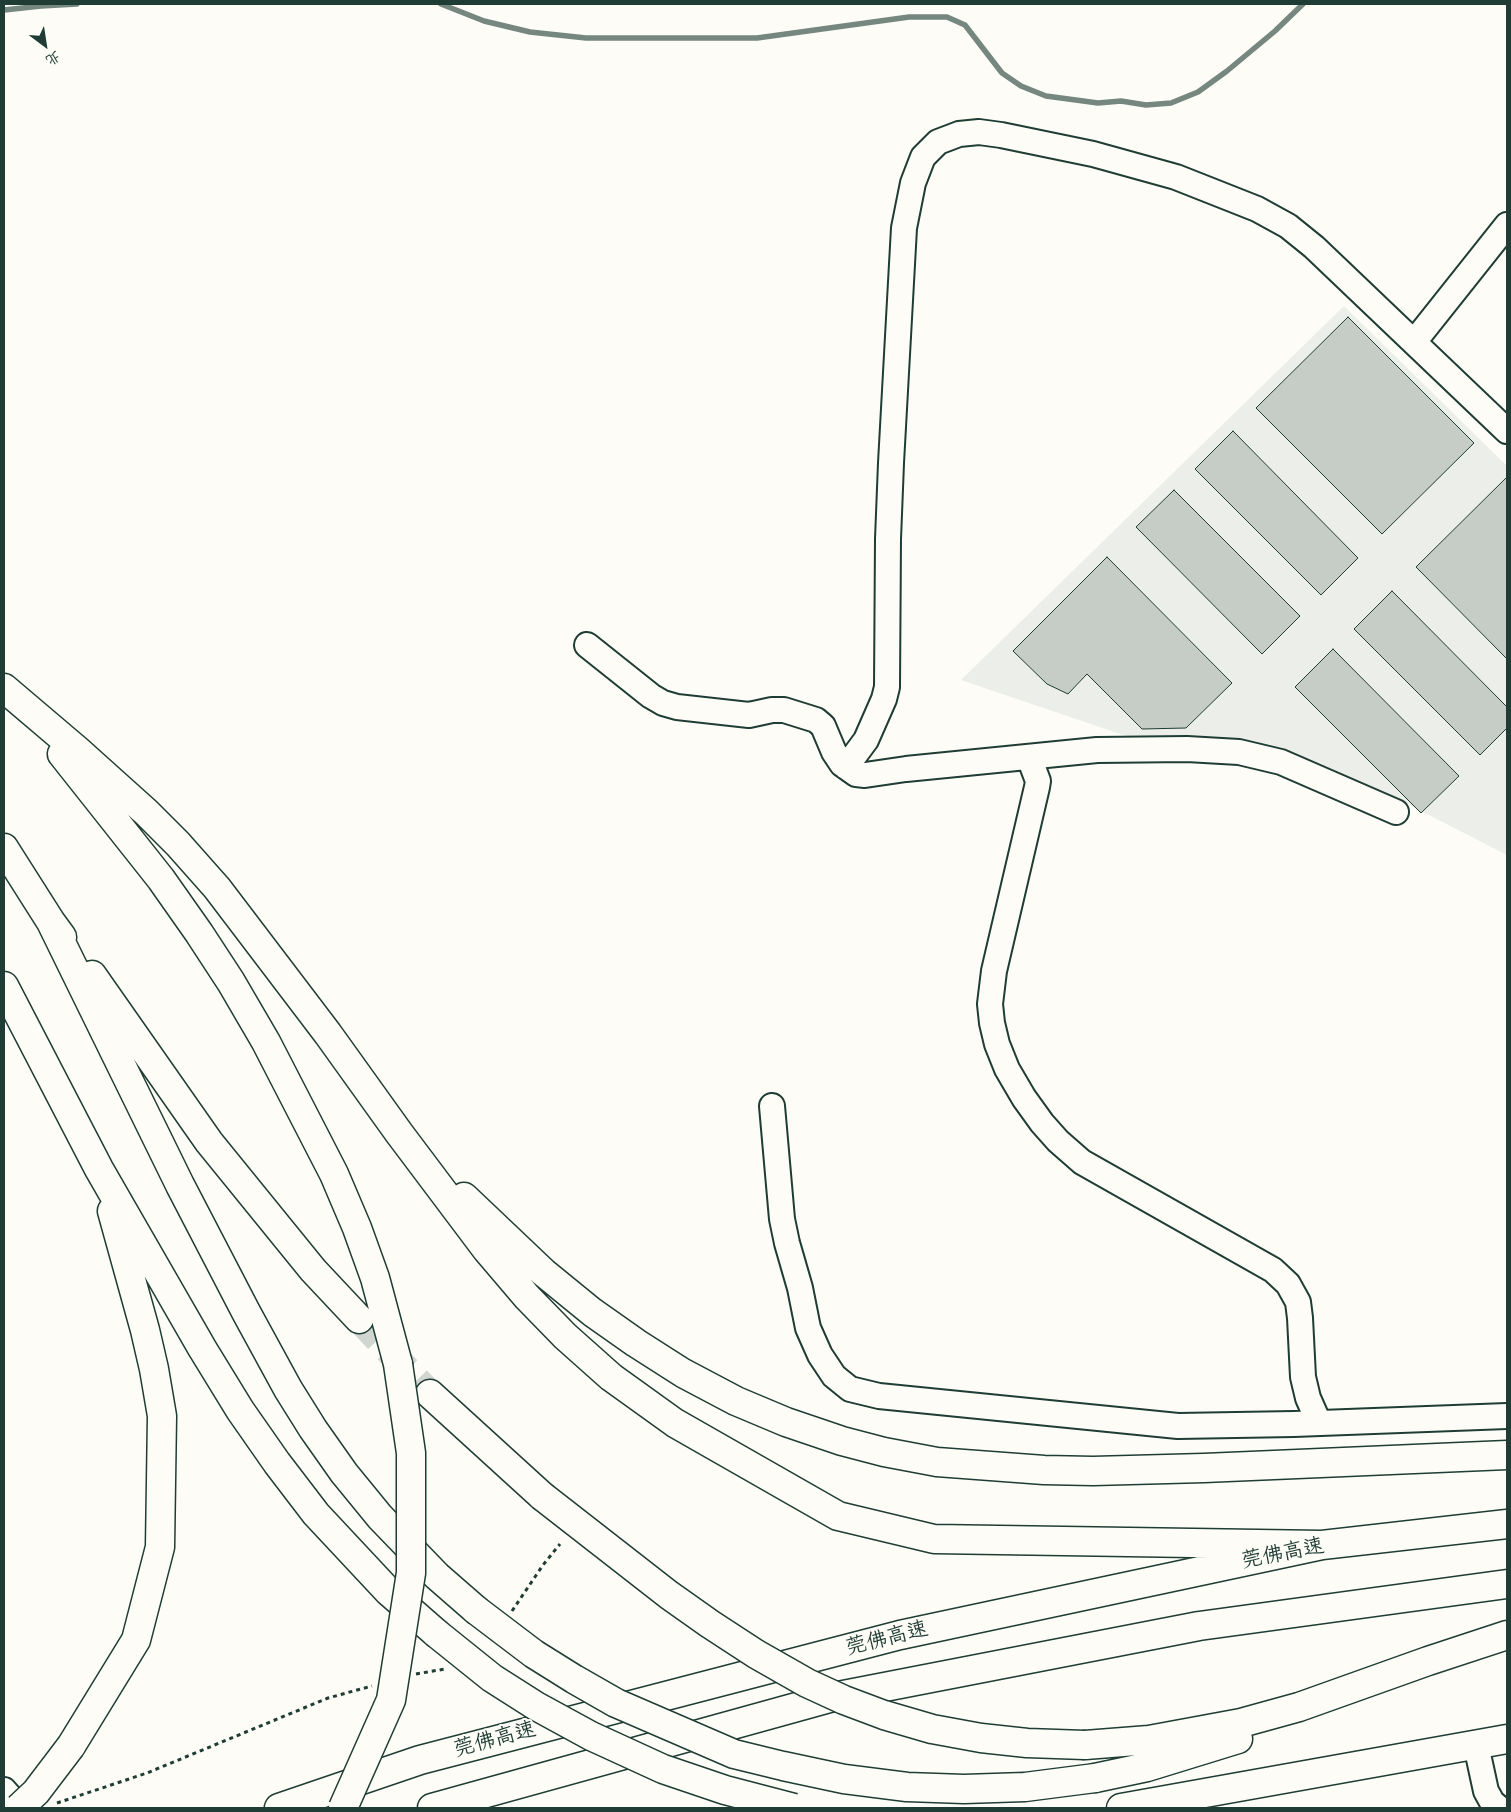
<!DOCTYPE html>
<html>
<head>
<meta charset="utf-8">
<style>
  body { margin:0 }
  #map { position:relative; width:1511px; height:1812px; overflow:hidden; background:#fdfcf7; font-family:Itim,"LXGW WenKai TC",sans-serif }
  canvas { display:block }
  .frame { position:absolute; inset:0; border:5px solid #1f3d34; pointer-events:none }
  .north { position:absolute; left:20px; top:20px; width:50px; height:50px; -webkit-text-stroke:4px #fdfcf7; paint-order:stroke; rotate:149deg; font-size:14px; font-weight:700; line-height:20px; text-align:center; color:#1f3d34 }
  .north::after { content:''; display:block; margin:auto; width:18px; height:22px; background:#1f3d34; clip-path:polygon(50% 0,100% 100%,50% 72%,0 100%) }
</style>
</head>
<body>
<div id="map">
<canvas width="1511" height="1812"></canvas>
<div class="frame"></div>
<div class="north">北</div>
</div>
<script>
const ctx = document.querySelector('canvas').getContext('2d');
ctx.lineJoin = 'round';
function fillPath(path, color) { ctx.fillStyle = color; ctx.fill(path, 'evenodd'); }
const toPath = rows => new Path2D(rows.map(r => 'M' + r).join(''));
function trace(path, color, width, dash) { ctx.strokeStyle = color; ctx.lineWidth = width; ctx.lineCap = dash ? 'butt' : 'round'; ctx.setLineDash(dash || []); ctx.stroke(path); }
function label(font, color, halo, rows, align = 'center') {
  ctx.font = font + ' Itim,"LXGW WenKai TC",sans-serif'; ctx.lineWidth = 4; ctx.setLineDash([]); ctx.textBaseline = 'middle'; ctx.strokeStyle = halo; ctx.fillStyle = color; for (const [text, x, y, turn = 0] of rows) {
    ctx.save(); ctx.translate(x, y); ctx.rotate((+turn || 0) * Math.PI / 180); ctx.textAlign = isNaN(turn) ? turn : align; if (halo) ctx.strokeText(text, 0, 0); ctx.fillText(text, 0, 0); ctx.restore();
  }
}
fillPath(toPath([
  [1344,306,1507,466,1507,855,1386,793,1287,752,1238,738,1135,739,961,680]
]), '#eceee9');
trace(toPath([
  [441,4,484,21,530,32,586,38,757,38,909,17,947,17,965,25,1002,73,1021,86,1046,96,1098,103,1121,101,1146,105,1171,103,1198,92,1227,71,1275,31,1303,4],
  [4,10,41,6,77,4]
]), '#75877f', 5.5);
const building = toPath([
  [1348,317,1474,443,1382,534,1256,408,1348,317],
  [1233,431,1358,558,1321,595,1195,469,1233,431],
  [1507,477,1507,659,1416,567,1507,477],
  [1174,490,1300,616,1262,654,1136,527,1174,490],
  [1107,557,1232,683,1186,728,1142,729,1087,674,1068,694,1047,684,1013,651,1107,557],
  [1392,591,1507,707,1507,728,1480,755,1354,629,1392,591],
  [1333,649,1459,776,1421,813,1295,687,1333,649]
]);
fillPath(building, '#c6cdc7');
trace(building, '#1f3d34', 1);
trace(toPath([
  [359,1319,430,1394]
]), '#d1d6d0', 28, [28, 14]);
const minor = toPath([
  [1414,342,1507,225],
  [587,645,651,696,663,703,677,707,749,715,772,710,784,710,816,720,823,726,834,752,842,764,856,774,865,775,906,769,1097,750,1187,749,1239,752,1281,762,1396,812],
  [1029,757,1038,781,1037,787,994,971,990,1004,992,1023,997,1044,1007,1069,1024,1098,1042,1123,1058,1141,1082,1162,1273,1270,1288,1284,1298,1302,1300,1318,1303,1377,1308,1398,1319,1423],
  [846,767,866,740,884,699,887,687,888,539,891,463,904,228,913,183,923,157,938,142,959,134,979,132,1001,135,1093,154,1176,177,1257,209,1288,226,1314,247,1507,431],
  [772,1106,782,1219,787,1243,800,1288,808,1328,820,1355,834,1376,850,1389,879,1396,1178,1426,1294,1424,1507,1416],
  [1476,1745,1486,1791,1492,1802,1499,1808],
  [4,1790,20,1808]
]);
const highway = toPath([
  [4,688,77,750,146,812,178,844,217,888,328,1034,399,1133,487,1250,527,1297,565,1336,611,1377,675,1423,838,1516,934,1539,1322,1545],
  [62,754,161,879,199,933,231,982,266,1042,334,1174,357,1228,375,1278,398,1364],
  [4,848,51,922,62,937],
  [51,922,180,1185,246,1312,288,1389,313,1429,344,1473,380,1517,437,1576,476,1610],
  [92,975,209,1142,313,1270,359,1319],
  [4,986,99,1169,202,1348,240,1410,277,1463,316,1514,388,1591,436,1633],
  [464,1197,543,1272,592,1312,636,1343,683,1373,736,1401,786,1422,842,1441,884,1452,937,1462,1044,1470,1093,1471,1204,1468,1507,1455],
  [430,1394,542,1496],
  [1085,1745,1149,1740,1241,1723,1299,1707,1428,1661,1507,1635],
  [71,1746,136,1640,160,1547,162,1416,154,1369,145,1330,112,1211],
  [1095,1778,1147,1767,1238,1739],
  [279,1808,420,1760,900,1635,1322,1545,1507,1524],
  [432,1808,833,1697,1199,1626,1507,1584],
  [1121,1808,1507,1739]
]);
trace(minor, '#1f3d34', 28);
trace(highway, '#1f3d34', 31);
trace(toPath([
  [512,1611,543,1565,560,1544],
  [416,1674,445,1669],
  [57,1803,147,1773,328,1698,372,1686]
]), '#1f3d34', 3, [4, 4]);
trace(minor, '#fdfcf7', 24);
trace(highway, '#fdfcf7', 28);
const highwayBridge = toPath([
  [542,1496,669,1595,710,1624,756,1654,807,1683,844,1700,884,1715,932,1729,981,1738,1027,1743,1085,1745],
  [476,1610,534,1654,574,1679,616,1703,734,1754,783,1766,844,1779,907,1787,964,1789,1025,1787,1095,1778],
  [436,1633,492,1678,536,1706,591,1736,663,1769,725,1790,794,1808],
  [19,1808,36,1792,71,1746],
  [343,1808,391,1700,411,1573,411,1453,398,1364]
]);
trace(highwayBridge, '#1f3d34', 31, []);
trace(highwayBridge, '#fdfcf7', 28);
label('21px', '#1f3d34', '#fdfcf7', [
  ["莞佛高速",1283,1554,-11],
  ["莞佛高速",887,1639,-14],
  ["莞佛高速",495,1740,-15]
]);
</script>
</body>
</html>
